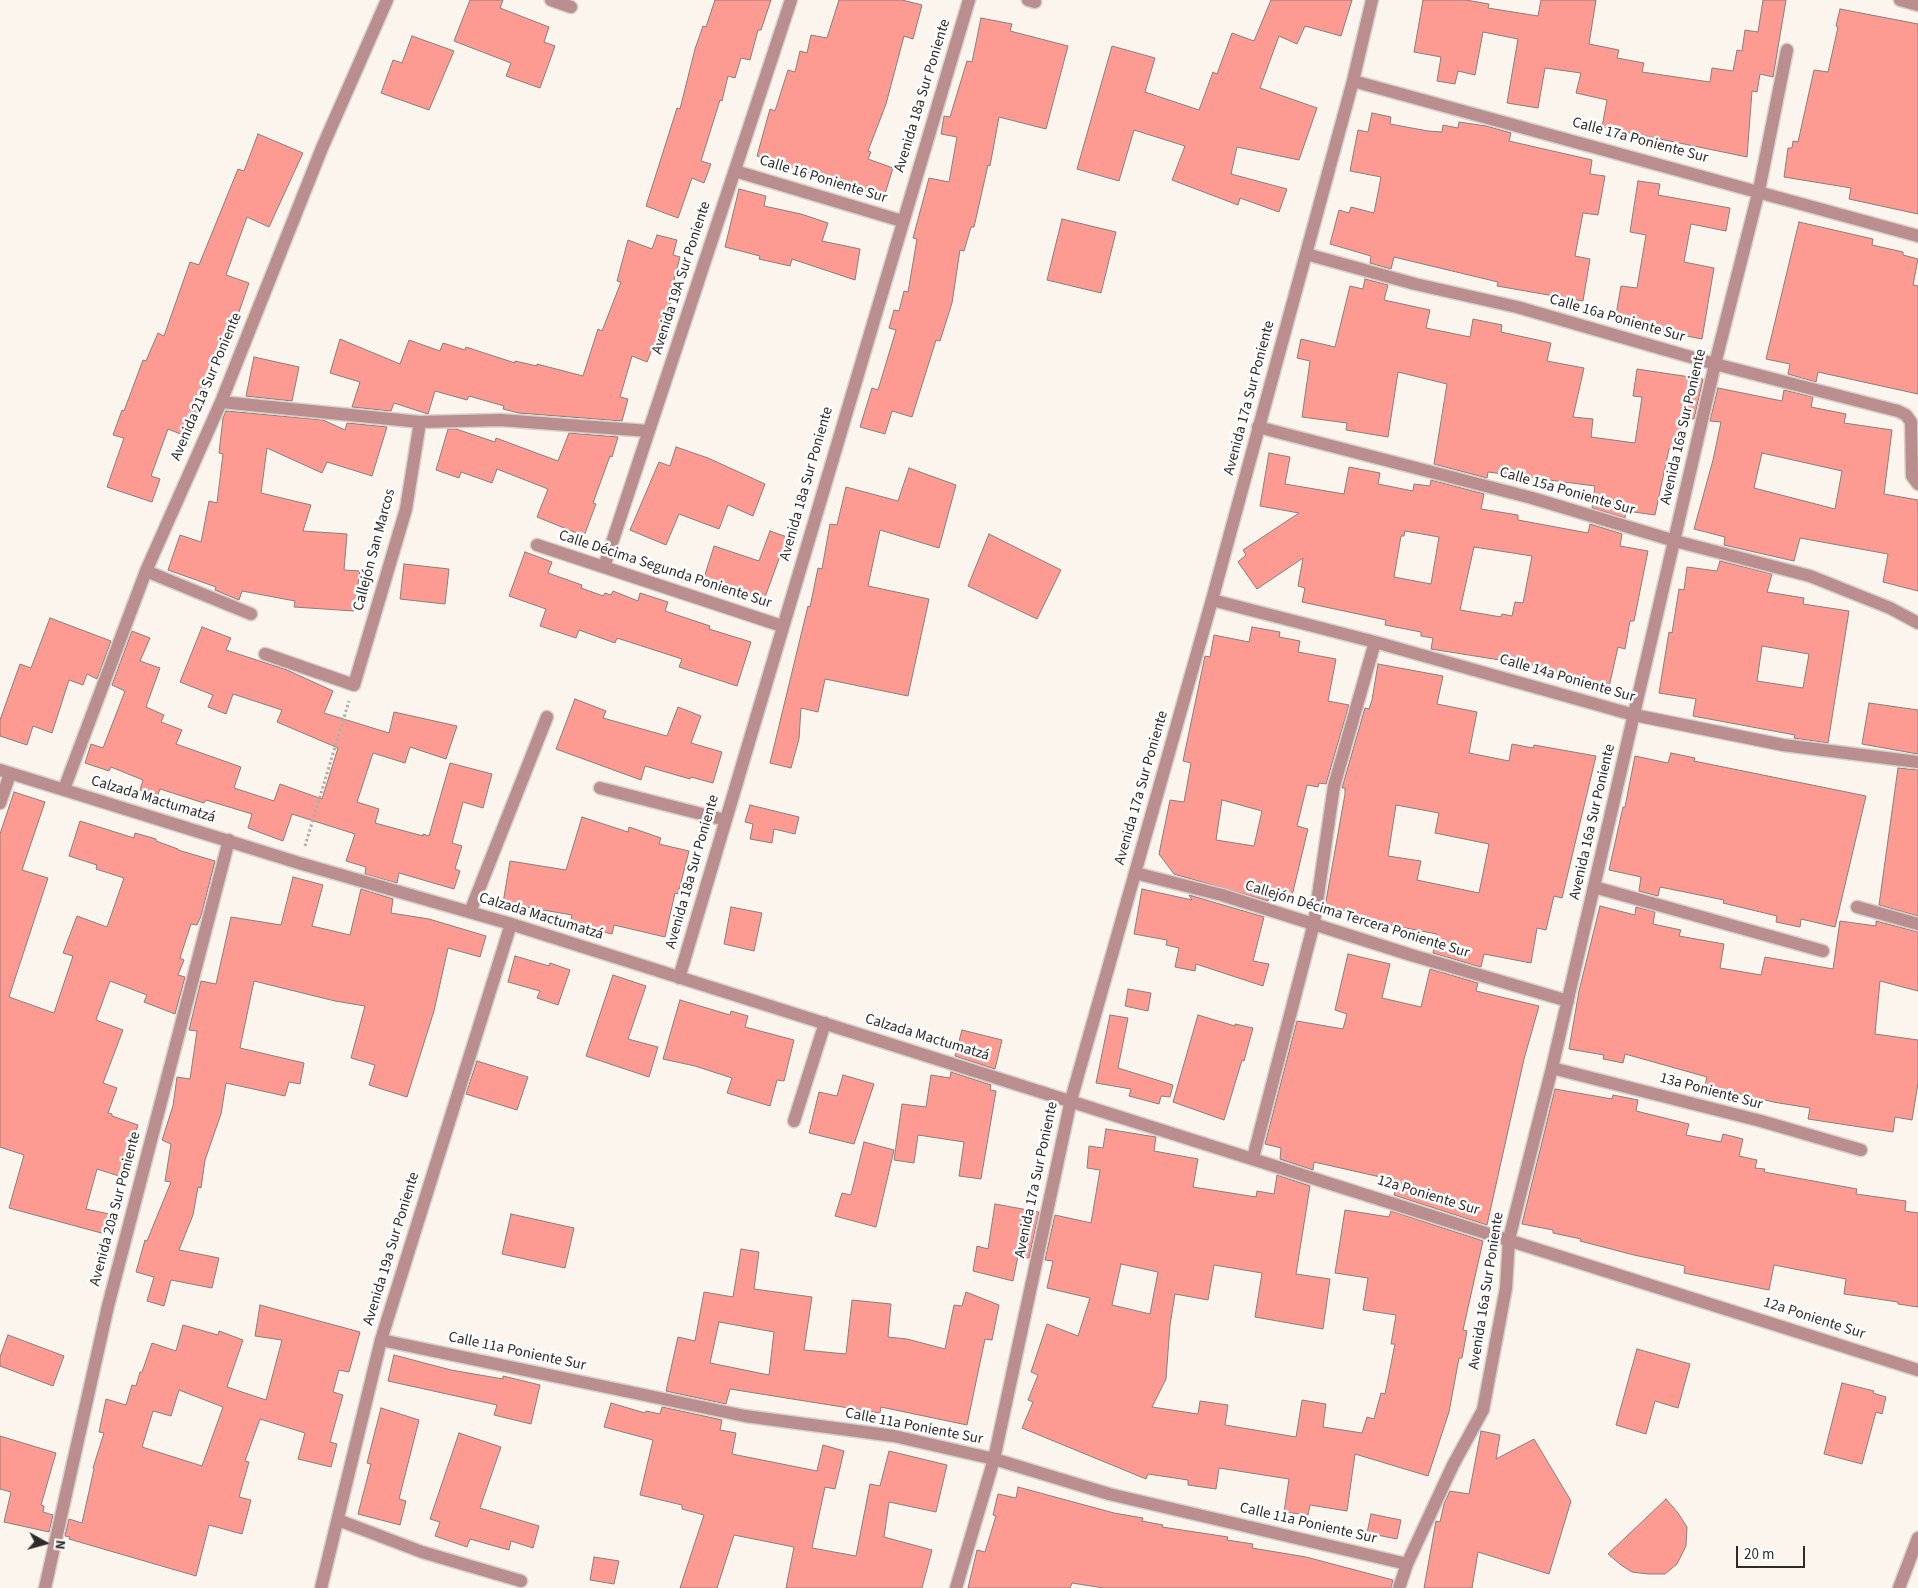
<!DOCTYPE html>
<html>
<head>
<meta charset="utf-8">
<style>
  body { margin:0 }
  #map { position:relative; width:1918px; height:1588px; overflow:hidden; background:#fbf5ee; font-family:"Source Sans 3",sans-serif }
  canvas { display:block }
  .north { position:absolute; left:20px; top:1518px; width:50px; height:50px; -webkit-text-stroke:4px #fff; paint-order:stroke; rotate:97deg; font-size:14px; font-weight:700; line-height:20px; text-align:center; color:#2e2b29 }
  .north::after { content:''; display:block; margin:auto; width:18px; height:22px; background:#2e2b29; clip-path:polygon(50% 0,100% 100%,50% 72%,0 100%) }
  .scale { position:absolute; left:1736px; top:1546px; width:69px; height:22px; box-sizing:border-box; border:2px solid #2e2b29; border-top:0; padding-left:6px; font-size:15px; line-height:18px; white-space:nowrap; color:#2e2b29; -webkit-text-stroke:4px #fff; paint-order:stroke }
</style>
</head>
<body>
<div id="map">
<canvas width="1918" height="1588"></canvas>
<div class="north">N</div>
<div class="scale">20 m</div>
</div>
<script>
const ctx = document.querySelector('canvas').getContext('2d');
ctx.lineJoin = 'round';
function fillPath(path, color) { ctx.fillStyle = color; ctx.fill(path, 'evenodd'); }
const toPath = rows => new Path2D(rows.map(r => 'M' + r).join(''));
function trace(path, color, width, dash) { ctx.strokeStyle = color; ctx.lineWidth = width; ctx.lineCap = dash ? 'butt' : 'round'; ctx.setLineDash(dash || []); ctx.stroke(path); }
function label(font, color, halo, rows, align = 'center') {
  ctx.font = font + ' "Source Sans 3",sans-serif'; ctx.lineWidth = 5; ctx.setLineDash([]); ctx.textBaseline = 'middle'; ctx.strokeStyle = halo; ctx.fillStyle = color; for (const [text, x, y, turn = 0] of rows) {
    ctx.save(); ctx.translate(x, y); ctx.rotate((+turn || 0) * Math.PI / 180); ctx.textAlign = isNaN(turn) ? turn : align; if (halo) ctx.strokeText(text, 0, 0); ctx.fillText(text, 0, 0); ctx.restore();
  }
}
const building = toPath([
  [470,0,503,0,500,8,549,27,544,42,555,46,540,88,506,76,511,63,454,41,470,0],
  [715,0,771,0,761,30,758,30,750,60,741,58,735,78,728,76,722,101,720,100,701,161,711,164,704,183,692,178,678,218,646,206,677,108,680,109,695,49,703,26,706,27,715,0],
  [839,0,902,0,922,5,913,39,904,36,886,104,868,151,871,152,868,159,893,168,884,197,757,156,770,109,775,111,788,70,795,72,800,51,807,53,811,35,827,38,839,0],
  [1271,0,1352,0,1341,36,1305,26,1297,44,1279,36,1260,88,1317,108,1299,160,1237,147,1231,174,1287,189,1279,212,1240,198,1238,205,1172,180,1185,146,1134,130,1119,181,1077,169,1112,46,1155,58,1145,92,1199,110,1213,72,1217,74,1232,33,1254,41,1271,0],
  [1423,0,1466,0,1489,4,1488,8,1538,16,1541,0,1596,0,1589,44,1619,50,1617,58,1644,63,1642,72,1710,82,1712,68,1733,71,1737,50,1742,51,1745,30,1758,32,1763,0,1786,0,1773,77,1760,74,1757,92,1752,91,1747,157,1602,127,1607,100,1576,93,1581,73,1545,68,1538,108,1507,103,1518,39,1483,32,1475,75,1458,71,1455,84,1437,81,1441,57,1414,52,1423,0],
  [1840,9,1918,24,1918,214,1849,199,1851,188,1784,177,1788,148,1792,148,1793,141,1798,142,1814,70,1828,72,1838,27,1836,26,1840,9],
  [981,18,1012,24,1010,31,1068,46,1046,129,999,117,990,166,988,165,974,227,971,227,964,251,960,250,952,303,940,341,936,340,912,417,892,411,885,434,860,427,872,388,878,390,896,330,889,328,894,310,899,311,904,291,908,292,917,239,913,238,929,178,949,182,957,137,941,134,944,116,950,117,967,61,972,62,981,18],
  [412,36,454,51,429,110,381,93,393,60,402,63,412,36],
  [1372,113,1391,117,1390,124,1428,131,1442,132,1443,125,1458,128,1459,122,1486,126,1511,133,1509,141,1592,160,1590,174,1605,176,1598,215,1583,213,1575,256,1590,259,1583,301,1497,286,1498,282,1394,257,1391,269,1370,263,1371,256,1330,244,1339,210,1349,213,1351,207,1374,213,1381,177,1350,171,1358,130,1368,132,1372,113],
  [258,134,303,153,269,227,247,217,226,275,249,283,232,332,227,331,188,437,168,429,151,476,160,479,152,502,107,487,124,438,113,435,122,410,124,411,143,360,146,361,158,333,164,336,190,262,199,265,238,169,244,171,258,134],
  [1638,181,1660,184,1658,195,1730,208,1726,231,1691,224,1684,262,1714,268,1702,339,1650,329,1650,325,1615,320,1621,286,1637,288,1646,235,1630,232,1638,181],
  [739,189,766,196,764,206,801,214,828,223,822,241,860,249,855,280,792,259,790,266,759,259,760,256,725,247,739,189],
  [1062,219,1116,232,1101,293,1047,280,1062,219],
  [1799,222,1873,239,1872,245,1903,252,1903,255,1918,259,1913,285,1918,286,1918,394,1818,372,1816,382,1788,374,1790,364,1766,359,1799,222],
  [657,235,677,240,673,255,680,257,674,280,677,281,669,308,671,309,664,329,661,327,647,362,632,356,620,397,628,399,622,421,519,413,503,409,504,406,469,396,467,400,435,391,428,414,394,403,391,411,352,407,360,382,330,373,340,339,400,364,409,340,440,351,443,343,465,350,466,347,515,363,515,361,537,366,537,364,583,376,598,329,602,331,621,282,617,281,628,240,652,249,657,235],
  [1365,279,1388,285,1384,300,1430,310,1426,328,1470,337,1473,319,1502,325,1501,332,1551,343,1547,361,1584,368,1573,417,1593,419,1591,437,1635,443,1642,397,1633,396,1637,369,1703,379,1694,419,1682,417,1678,448,1669,449,1655,515,1626,511,1625,518,1592,508,1595,486,1488,472,1487,478,1434,464,1447,384,1398,372,1388,437,1346,430,1347,423,1302,417,1310,361,1297,358,1301,339,1335,347,1350,286,1363,289,1365,279],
  [254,357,299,367,292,401,246,396,254,357],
  [1718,388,1782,401,1784,390,1813,397,1811,407,1846,414,1844,423,1892,430,1884,494,1918,500,1918,591,1883,582,1888,554,1800,538,1794,561,1724,545,1725,537,1694,529,1713,460,1721,422,1710,421,1718,388],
  [1762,453,1842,471,1835,509,1754,488,1762,453],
  [226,411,323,420,345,430,347,423,387,427,372,476,327,462,322,473,267,448,261,493,311,505,303,531,347,534,344,570,360,571,354,611,294,607,295,601,242,591,239,600,215,590,216,587,168,570,180,535,201,542,209,501,217,503,223,454,219,453,223,418,226,411],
  [448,429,456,429,495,442,496,438,558,461,569,433,618,437,612,457,610,456,593,503,596,504,584,536,537,517,548,489,497,469,492,483,461,472,459,478,436,470,448,429],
  [676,447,708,458,765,484,753,516,728,505,719,529,679,514,666,545,630,530,659,462,670,466,676,447],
  [1269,453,1290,457,1285,484,1344,494,1349,467,1380,473,1378,484,1413,491,1414,484,1430,486,1431,480,1484,494,1481,509,1518,515,1518,520,1588,533,1590,524,1622,534,1620,546,1648,551,1634,621,1630,621,1625,649,1618,647,1609,687,1549,673,1550,668,1431,649,1433,638,1421,636,1421,632,1385,625,1386,620,1302,602,1305,588,1298,586,1303,558,1257,589,1238,562,1246,555,1243,550,1299,513,1260,506,1269,453],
  [1405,531,1439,537,1431,584,1394,577,1401,536,1404,536,1405,531],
  [1474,547,1532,556,1523,603,1515,602,1512,616,1502,614,1501,617,1460,610,1474,547],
  [909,468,956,485,939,548,880,530,868,586,929,599,908,696,825,679,818,712,801,708,799,739,791,768,770,763,808,606,810,607,818,568,822,569,830,524,837,525,846,487,898,501,909,468],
  [770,531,787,537,764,600,703,581,714,546,759,561,770,531],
  [989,534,1061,570,1037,619,968,586,989,534],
  [525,552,552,562,548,573,582,585,581,588,603,596,605,593,611,595,613,591,638,601,640,593,668,602,665,611,710,626,709,629,751,642,737,686,679,667,682,659,617,638,615,643,579,630,576,638,540,626,546,609,509,596,525,552],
  [1720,561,1772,574,1767,592,1804,598,1803,604,1849,611,1828,743,1794,738,1795,735,1693,716,1696,699,1659,693,1669,632,1672,633,1679,589,1684,590,1687,567,1717,571,1720,561],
  [1762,646,1809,654,1803,688,1757,681,1762,646],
  [404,564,449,569,445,604,400,599,404,564],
  [50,618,111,641,97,679,87,674,83,685,69,680,52,733,33,726,27,745,0,736,0,720,20,664,31,668,50,618],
  [202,627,231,638,226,650,287,670,333,691,324,713,389,733,394,712,457,726,446,759,410,747,405,763,373,753,357,802,379,809,375,823,423,836,423,834,429,836,450,763,492,774,483,808,463,802,452,843,462,846,455,869,460,871,454,889,399,873,397,883,365,874,366,867,346,861,355,834,292,814,283,841,248,828,252,814,206,800,204,803,160,789,157,797,140,790,143,780,111,767,109,771,85,763,91,744,103,748,125,691,112,685,132,631,150,638,140,661,160,668,146,707,164,715,161,722,182,730,176,744,241,767,234,788,274,801,280,784,322,799,338,748,277,722,282,710,233,694,226,714,208,707,213,695,180,682,202,627],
  [1252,627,1280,632,1279,637,1300,641,1298,652,1336,659,1328,701,1349,705,1326,784,1319,783,1318,787,1307,785,1297,826,1308,829,1291,900,1270,895,1268,901,1174,874,1159,854,1170,800,1184,802,1191,763,1183,761,1205,656,1210,657,1214,635,1249,642,1252,627],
  [1222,800,1262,811,1254,846,1216,840,1222,800],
  [1378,664,1443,676,1437,704,1477,712,1469,753,1509,761,1512,744,1533,748,1534,745,1596,756,1562,898,1554,896,1546,930,1537,928,1531,963,1484,954,1481,967,1433,953,1437,934,1354,918,1355,912,1325,907,1345,794,1345,788,1342,788,1365,708,1369,709,1372,700,1378,664],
  [1396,805,1439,813,1435,833,1489,844,1479,893,1417,880,1421,861,1388,856,1396,805],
  [575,699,606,711,603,718,667,736,678,707,701,716,691,743,722,752,713,783,691,777,690,779,645,766,641,780,556,749,575,699],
  [1869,703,1918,710,1918,754,1862,744,1869,703],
  [1671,753,1695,758,1694,761,1866,796,1835,927,1801,919,1800,927,1776,922,1777,916,1723,903,1724,900,1660,887,1658,896,1639,891,1641,877,1609,870,1623,807,1625,807,1635,756,1668,763,1671,753],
  [1898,768,1918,770,1918,916,1879,905,1898,768],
  [14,792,45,802,22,870,48,878,9,997,54,1013,73,956,63,953,77,916,107,927,124,878,96,869,97,865,69,856,80,821,134,838,135,833,156,839,156,841,178,849,178,850,215,861,201,916,197,925,191,924,180,958,184,960,178,975,185,977,175,1014,144,1002,147,995,110,981,96,1020,123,1030,103,1083,117,1088,108,1113,112,1114,112,1116,138,1125,122,1177,97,1169,86,1209,109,1214,105,1234,9,1208,24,1155,0,1147,0,834,14,792],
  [750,805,799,817,795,834,774,829,772,843,750,839,753,824,745,822,750,805],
  [582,817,628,832,629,827,661,838,659,844,689,851,678,894,675,893,665,937,614,925,612,934,570,924,572,915,503,903,510,861,566,870,582,817],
  [293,877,323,885,312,926,350,935,361,889,393,899,391,913,429,919,486,936,480,957,448,948,434,1011,407,1097,369,1085,375,1065,351,1058,365,1006,335,1001,254,981,240,1048,304,1063,300,1084,289,1082,285,1096,226,1083,221,1114,205,1160,201,1188,198,1187,193,1215,179,1250,219,1258,212,1288,171,1280,164,1306,147,1301,154,1277,136,1272,145,1240,147,1241,171,1182,165,1181,171,1144,162,1140,173,1106,177,1077,190,1079,197,1031,189,1030,201,981,216,984,231,917,281,925,293,877],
  [1142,889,1192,900,1189,895,1264,917,1253,961,1269,964,1263,986,1196,964,1195,971,1175,967,1179,948,1166,945,1167,940,1134,934,1142,889],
  [1600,906,1635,915,1636,907,1655,912,1653,924,1681,930,1679,936,1724,944,1720,968,1761,975,1765,957,1833,969,1840,921,1876,926,1876,921,1918,932,1918,991,1880,981,1875,1034,1918,1040,1918,1083,1912,1120,1895,1117,1893,1132,1808,1119,1810,1108,1773,1102,1705,1085,1707,1077,1625,1054,1623,1063,1603,1059,1604,1055,1569,1049,1579,991,1600,906],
  [731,907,762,913,754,951,724,944,731,907],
  [1348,954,1390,964,1382,998,1421,1007,1430,969,1478,983,1476,991,1539,1006,1524,1059,1487,1225,1394,1195,1398,1181,1314,1162,1313,1170,1280,1159,1281,1148,1265,1144,1297,1021,1343,1029,1347,1014,1335,1010,1348,954],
  [515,956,549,966,550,963,570,970,558,1005,537,998,540,991,508,982,515,956],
  [613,975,646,986,628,1039,658,1047,649,1077,586,1056,613,975],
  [1128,989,1151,993,1148,1011,1125,1006,1128,989],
  [680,1000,730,1015,731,1011,748,1016,745,1027,794,1040,784,1081,777,1080,770,1106,727,1093,732,1078,695,1066,663,1059,680,1000],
  [1110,1015,1128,1018,1118,1068,1173,1085,1170,1097,1161,1096,1159,1104,1129,1096,1131,1089,1096,1083,1110,1015],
  [1198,1015,1235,1026,1235,1024,1253,1028,1244,1061,1242,1060,1224,1120,1173,1102,1198,1015],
  [962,1030,1002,1040,995,1069,955,1056,962,1030],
  [477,1061,528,1077,517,1110,466,1094,477,1061],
  [951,1072,991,1085,990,1090,996,1091,981,1179,959,1176,964,1142,918,1135,914,1163,894,1160,902,1104,926,1107,931,1075,950,1078,951,1072],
  [843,1075,874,1084,854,1144,809,1133,819,1092,837,1096,843,1075],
  [1555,1089,1612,1099,1613,1095,1638,1100,1636,1111,1689,1124,1686,1135,1721,1142,1723,1134,1743,1139,1739,1156,1757,1160,1755,1168,1765,1169,1764,1172,1857,1189,1856,1194,1906,1201,1905,1211,1918,1213,1918,1307,1898,1304,1898,1302,1844,1294,1846,1279,1774,1265,1769,1290,1684,1273,1685,1266,1634,1255,1580,1241,1581,1239,1553,1233,1553,1230,1522,1224,1555,1089],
  [1106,1129,1156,1137,1154,1151,1198,1159,1193,1187,1256,1197,1257,1191,1274,1194,1277,1175,1310,1186,1296,1274,1330,1279,1323,1329,1255,1317,1262,1273,1214,1265,1208,1300,1175,1294,1170,1325,1166,1379,1152,1407,1198,1414,1200,1401,1228,1405,1225,1425,1296,1437,1302,1400,1326,1404,1323,1427,1362,1433,1367,1417,1374,1419,1381,1393,1385,1394,1395,1344,1391,1344,1396,1315,1363,1310,1368,1278,1335,1273,1345,1210,1389,1217,1391,1211,1483,1241,1463,1330,1467,1331,1462,1358,1459,1358,1449,1412,1428,1476,1355,1454,1347,1511,1310,1505,1308,1515,1284,1512,1289,1479,1219,1468,1216,1489,1188,1485,1188,1480,1148,1474,1146,1479,1022,1428,1033,1402,1028,1400,1038,1375,1031,1372,1047,1324,1078,1336,1090,1298,1047,1288,1053,1261,1045,1260,1055,1215,1091,1223,1100,1170,1087,1168,1089,1146,1103,1148,1106,1129],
  [1121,1264,1158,1272,1150,1314,1112,1305,1121,1264],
  [864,1142,894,1150,876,1227,835,1216,842,1193,851,1195,864,1142],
  [995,1204,1039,1212,1029,1258,1018,1256,1013,1281,973,1271,977,1246,988,1249,995,1204],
  [511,1214,574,1228,565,1268,502,1254,511,1214],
  [741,1249,759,1252,754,1289,812,1297,804,1350,846,1354,852,1300,891,1304,888,1337,907,1339,945,1349,954,1305,962,1306,966,1292,999,1305,992,1340,985,1339,967,1425,881,1407,880,1413,730,1389,726,1404,666,1391,678,1337,695,1341,704,1292,733,1297,741,1249],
  [719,1322,774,1332,769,1375,710,1363,719,1322],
  [260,1305,360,1332,349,1372,339,1370,333,1392,343,1395,330,1442,337,1444,331,1467,298,1459,305,1433,260,1419,245,1461,249,1462,239,1497,251,1500,242,1534,209,1525,196,1576,69,1539,70,1537,65,1536,69,1519,82,1523,94,1469,93,1468,104,1433,99,1432,106,1399,126,1405,132,1385,136,1386,140,1372,142,1372,152,1343,176,1351,183,1325,218,1335,219,1331,243,1340,227,1387,266,1400,282,1340,255,1336,260,1305],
  [179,1390,223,1407,202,1466,142,1447,153,1411,171,1416,179,1390],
  [8,1335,64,1356,53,1386,0,1366,0,1357,8,1335],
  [1637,1349,1690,1364,1678,1408,1655,1401,1646,1434,1616,1425,1637,1349],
  [394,1355,451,1370,503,1379,503,1376,540,1385,531,1424,494,1415,497,1405,388,1381,394,1355],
  [1842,1383,1874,1391,1873,1393,1886,1397,1882,1414,1876,1412,1862,1464,1824,1454,1842,1383],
  [611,1403,645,1413,646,1411,660,1414,662,1407,722,1420,720,1430,736,1433,732,1454,817,1471,823,1445,844,1451,835,1489,825,1487,812,1548,856,1556,870,1484,880,1486,889,1451,947,1465,936,1512,889,1502,884,1537,932,1550,922,1588,786,1588,794,1547,734,1535,717,1588,680,1588,704,1515,682,1509,682,1505,640,1495,653,1440,604,1427,611,1403],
  [381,1408,419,1420,399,1499,406,1501,400,1525,358,1514,371,1464,367,1463,381,1408],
  [1481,1431,1500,1435,1496,1459,1534,1439,1571,1501,1549,1574,1478,1552,1472,1588,1424,1588,1436,1521,1440,1522,1444,1504,1450,1491,1469,1494,1481,1431],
  [459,1433,501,1447,480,1508,539,1526,533,1548,511,1541,509,1550,470,1539,467,1547,435,1536,440,1522,430,1519,459,1433],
  [0,1436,56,1453,41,1505,44,1506,43,1512,53,1515,49,1532,4,1522,11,1492,0,1489,0,1436],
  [1018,1487,1114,1513,1143,1518,1142,1521,1163,1525,1162,1527,1228,1537,1227,1540,1253,1544,1252,1548,1306,1557,1393,1580,1391,1588,1104,1588,1072,1583,1070,1588,968,1588,977,1550,985,1552,996,1516,993,1515,998,1494,1016,1498,1018,1487],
  [1666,1499,1678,1513,1687,1527,1686,1546,1677,1564,1665,1574,1648,1574,1632,1572,1621,1565,1608,1554,1666,1499],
  [1371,1514,1401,1520,1397,1539,1367,1533,1371,1514],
  [594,1557,619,1561,614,1584,590,1580,594,1557]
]);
fillPath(building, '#fd9b93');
trace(building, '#877e7d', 1);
const minor = toPath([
  [551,0,571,7],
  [1028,0,1035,2],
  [1900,0,1918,5],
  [1353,81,1918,236],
  [735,171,902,221],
  [1306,254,1415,284,1517,307,1715,364,1898,411,1906,415,1911,422,1912,476,1918,484],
  [221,402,420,422,500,420,649,431],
  [1258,427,1532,498,1675,541,1810,576,1890,608,1918,623],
  [537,545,782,626],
  [604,567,791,0],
  [146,571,251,614],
  [1212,600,1375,642,1634,715,1783,745,1918,762],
  [265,654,354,685,406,509,420,422],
  [0,770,299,863,511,924,1918,1370],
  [600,788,725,820],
  [64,789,146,571,221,402,322,148,387,0],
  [0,803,10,774],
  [1135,873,1222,895,1411,955,1568,1001],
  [1594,887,1823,951],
  [1857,907,1918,924],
  [470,912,547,717],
  [679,978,969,0],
  [1552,1068,1761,1121,1861,1150],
  [794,1121,825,1023],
  [1253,1158,1314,923,1334,786,1375,642],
  [381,1340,745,1416,894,1436,994,1459,1109,1494,1407,1564],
  [338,1520,422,1552,521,1581],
  [45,1588,108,1306,229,840],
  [321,1588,381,1340,511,924],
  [956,1588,994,1459,1071,1100,1212,600,1353,81,1372,0],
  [1399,1588,1407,1564,1453,1465,1483,1410,1506,1288,1509,1239,1552,1068,1715,364,1759,190,1787,50],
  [1899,1588,1918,1538]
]);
trace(minor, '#d6d1cb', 15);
trace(toPath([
  [305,846,349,701]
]), '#b2ada8', 3, [2.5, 2.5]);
trace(minor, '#ba8e8f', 12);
label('15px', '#2e2b29', '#fff', [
  ["Avenida 18a Sur Poniente",923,96,-73],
  ["Calle 17a Poniente Sur",1640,141,15],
  ["Calle 16 Poniente Sur",823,180,17],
  ["Avenida 19A Sur Poniente",682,278,-72],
  ["Calle 16a Poniente Sur",1617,319,16],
  ["Avenida 21a Sur Poniente",207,387,-67],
  ["Avenida 17a Sur Poniente",1250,398,-75],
  ["Avenida 16a Sur Poniente",1684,427,-77],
  ["Avenida 18a Sur Poniente",807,484,-74],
  ["Calle 15a Poniente Sur",1567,492,16],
  ["Callejón San Marcos",375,550,-75],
  ["Calle Décima Segunda Poniente Sur",665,570,18],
  ["Calle 14a Poniente Sur",1567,679,16],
  ["Avenida 17a Sur Poniente",1142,788,-74],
  ["Calzada Mactumatzá",153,800,17],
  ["Avenida 16a Sur Poniente",1593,822,-77],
  ["Avenida 18a Sur Poniente",693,872,-74],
  ["Calzada Mactumatzá",541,917,17],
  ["Callejón Décima Tercera Poniente Sur",1357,920,17],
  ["Calzada Mactumatzá",927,1038,17],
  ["13a Poniente Sur",1711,1092,15],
  ["Avenida 17a Sur Poniente",1037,1180,-78],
  ["12a Poniente Sur",1428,1196,17],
  ["Avenida 20a Sur Poniente",116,1209,-75],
  ["Avenida 19a Sur Poniente",392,1249,-73],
  ["Avenida 16a Sur Poniente",1487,1291,-81],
  ["12a Poniente Sur",1814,1319,18],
  ["Calle 11a Poniente Sur",517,1352,12],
  ["Calle 11a Poniente Sur",914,1427,11],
  ["Calle 11a Poniente Sur",1308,1524,13]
]);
</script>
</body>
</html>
